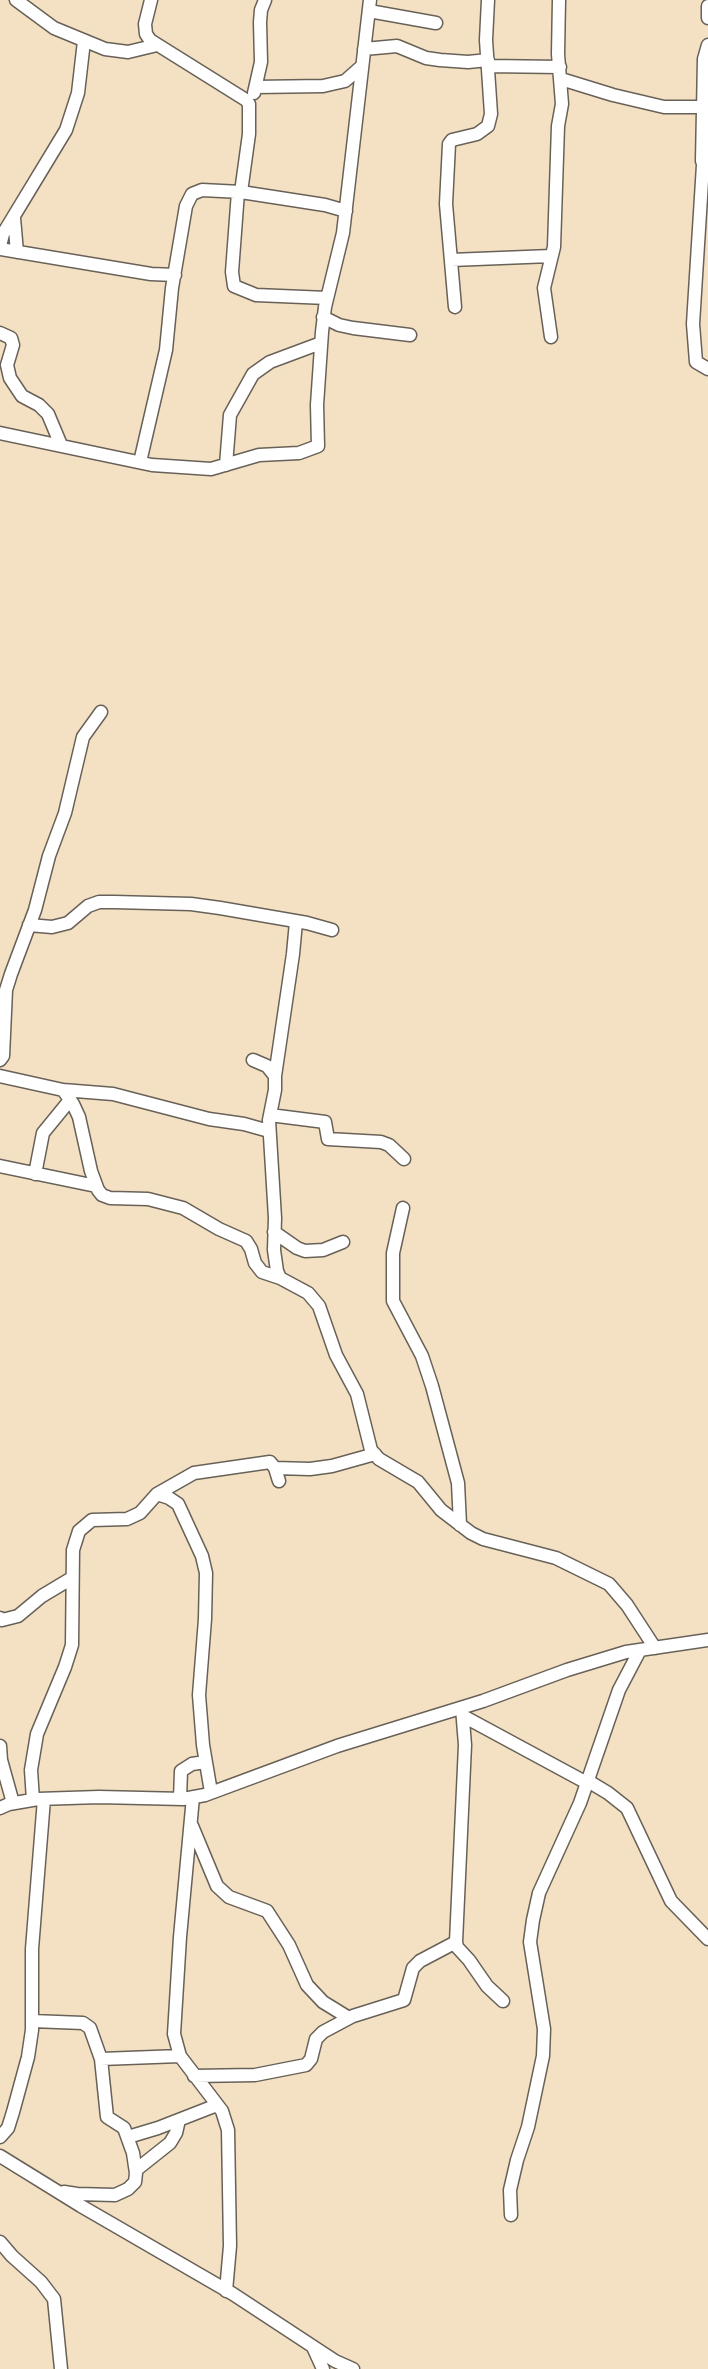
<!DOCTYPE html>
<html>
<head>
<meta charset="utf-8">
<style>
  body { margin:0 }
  canvas { display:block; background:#f4e1c4 }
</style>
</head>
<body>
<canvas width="708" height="2369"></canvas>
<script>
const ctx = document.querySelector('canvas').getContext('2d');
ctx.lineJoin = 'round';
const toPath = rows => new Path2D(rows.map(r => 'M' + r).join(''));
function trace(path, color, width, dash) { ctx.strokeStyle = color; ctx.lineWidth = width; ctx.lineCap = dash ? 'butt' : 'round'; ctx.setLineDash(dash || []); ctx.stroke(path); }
const minor = toPath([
  [16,0,54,28,105,49,128,52,157,45],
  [151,0,145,24,146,34,150,40,246,100,249,104,249,134,241,192],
  [708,6,708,18],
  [369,11,436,23],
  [364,49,397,46,426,58,440,60,468,62,488,60],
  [489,66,560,67],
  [561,79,613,95,664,107,702,107],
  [256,87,323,86,345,81,362,66],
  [254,93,261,62,260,22,261,10,265,0],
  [703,165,693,324,696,362,708,369],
  [707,171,702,161,704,59,708,45],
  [238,192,232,272,234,286,256,295,327,298],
  [14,218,17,252],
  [0,246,3,234,66,130,78,93,84,41],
  [0,249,151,274,175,275],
  [451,260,551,256],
  [455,307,446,204,449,144,452,140,477,134,488,126,491,114,486,40,488,0],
  [323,317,339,325,353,328,410,335],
  [0,333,11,338,13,345,7,365,10,378,22,396,39,405,48,414,61,445],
  [551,337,544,288,554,247,558,126,562,104,558,54,559,0],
  [0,433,152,465,211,469,259,455,299,453,318,446,317,405,322,332,325,307,343,233,370,0],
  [140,462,166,350,172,288,186,206,192,194,202,190,241,192,325,205,346,211],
  [226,465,230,415,253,374,270,362,321,343],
  [29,925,52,927,68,923,88,906,99,902,114,902,191,904,220,908,307,923,332,930],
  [0,1060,3,1056,6,990,11,974,35,910,49,856,65,813,83,737,101,712],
  [253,1060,267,1066,275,1076,275,1090,269,1120,275,1218,274,1250,277,1271,280,1278,308,1293,319,1306,336,1355,357,1394,371,1450,379,1459,418,1482,441,1510,471,1533,483,1539,556,1558,609,1584,627,1605,655,1648],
  [0,1076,63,1090,113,1094,209,1119,244,1124,269,1131],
  [275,1076,293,954,296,922],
  [63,1090,73,1104,79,1117,91,1171,98,1190,102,1195,110,1198,148,1199,183,1208,219,1229,246,1241,251,1249,255,1263,262,1272,280,1278],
  [270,1115,325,1122,328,1139,381,1142,389,1145,404,1159],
  [0,1166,96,1186],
  [35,1174,43,1133,70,1100],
  [403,1208,393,1253,393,1301,422,1356,432,1386,458,1483,460,1525],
  [274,1232,297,1248,305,1251,323,1250,343,1242],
  [275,1468,310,1469,332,1466,375,1454],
  [157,1494,169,1498,178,1504,202,1556,206,1573,205,1619,199,1695,203,1745,211,1792],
  [0,1618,2,1620,18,1616,42,1596,72,1578],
  [462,1708,465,1745,456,1942,457,1947,469,1960,487,1986,503,2001],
  [463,1716,587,1783],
  [0,1746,1,1760,13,1803],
  [588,1781,608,1793,627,1808,671,1901,708,1939],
  [193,1797,180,1937,174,2034,180,2056,222,2111,228,2130,230,2246,226,2291],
  [180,1799,181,1771,192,1764,205,1762],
  [33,1800,31,1770,37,1734,65,1667,72,1645,73,1550,79,1531,92,1520,127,1519,140,1513,157,1494,194,1473,270,1462,275,1468,279,1481],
  [0,1808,9,1804,38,1799,99,1797,183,1799,205,1795,337,1746,483,1701,567,1670,626,1652,708,1640],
  [192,1826,217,1886,229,1897,267,1911,289,1945,307,1985,323,2002,349,2018],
  [32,2021,83,2023,90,2028,101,2059,107,2117,124,2128,133,2153,136,2173,135,2182,128,2189,115,2195,77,2194,64,2192],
  [101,2059,180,2056],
  [194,2076,255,2075,306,2065,311,2059,316,2039,323,2032,353,2016,404,2000,413,1968,420,1961,456,1942],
  [0,2137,8,2128,13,2112,28,2057,32,2030,32,1949,44,1799],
  [128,2137,158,2128,217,2105],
  [0,2156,81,2206,233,2294,335,2361,353,2369],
  [136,2170,170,2143,176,2133,179,2120],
  [511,2215,510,2190,517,2160,528,2127,543,2056,544,2029,530,1942,533,1920,539,1893,580,1803,619,1690,640,1650],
  [0,2242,12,2256,41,2282,54,2299,61,2369],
  [313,2347,323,2369]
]);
trace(minor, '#686157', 15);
trace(minor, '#fff', 12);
</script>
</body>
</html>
